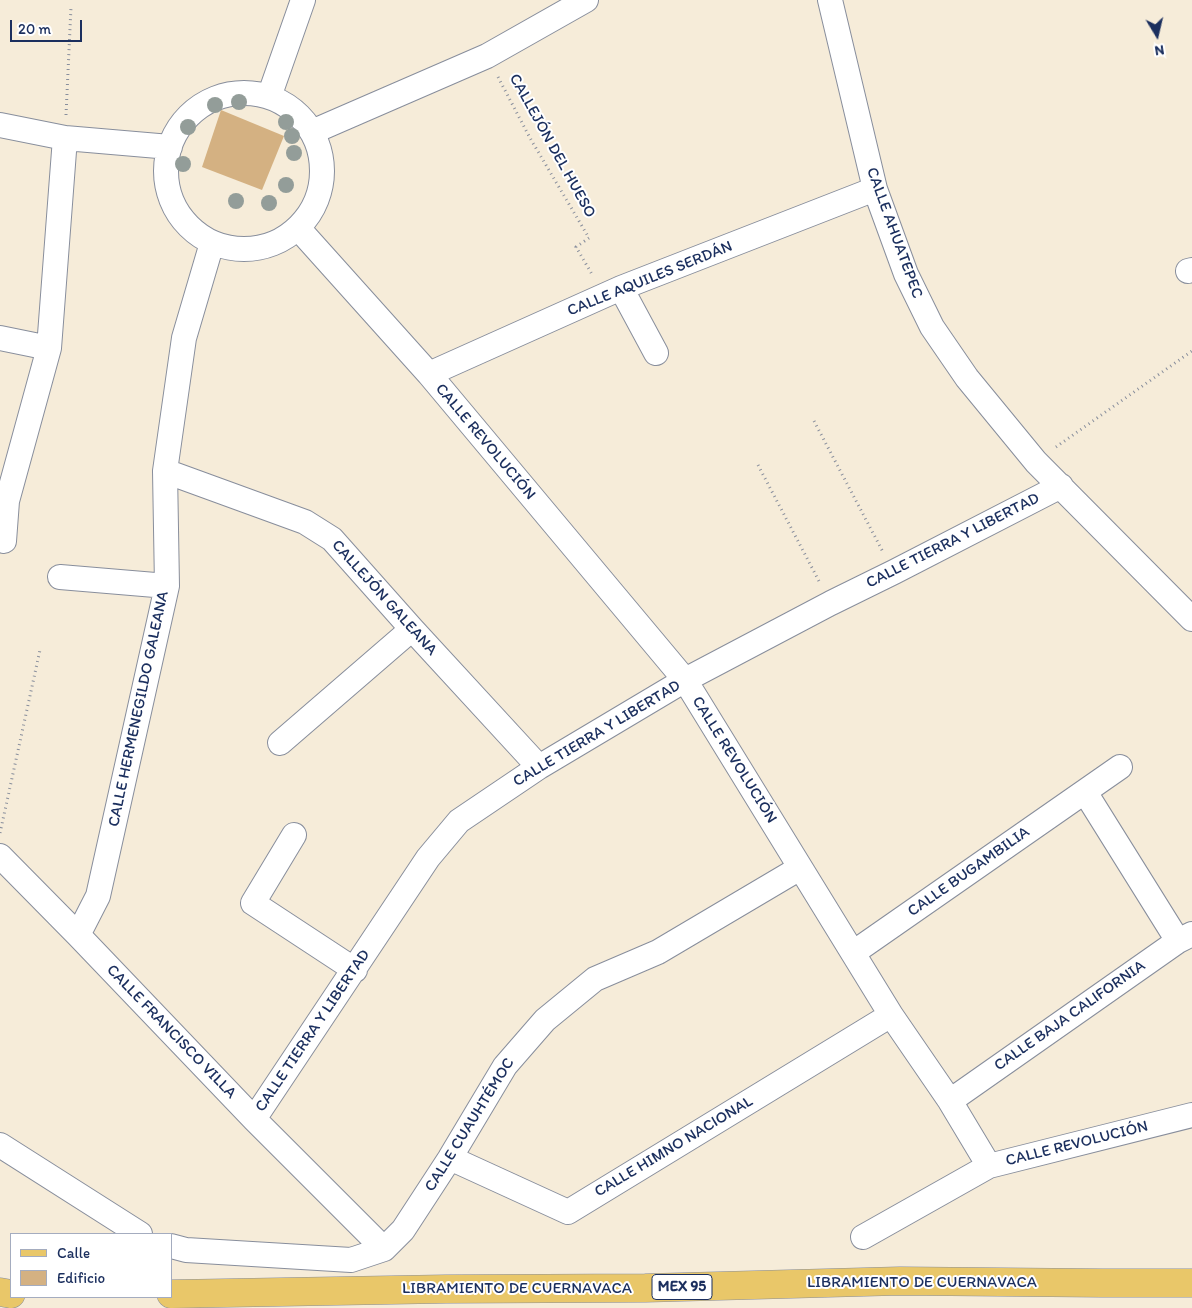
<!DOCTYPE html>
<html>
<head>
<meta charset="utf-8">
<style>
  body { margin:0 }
  #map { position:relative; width:1192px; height:1308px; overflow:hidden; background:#f6ecd9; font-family:Itim,sans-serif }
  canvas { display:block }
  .legend { position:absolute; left:10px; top:1233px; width:162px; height:65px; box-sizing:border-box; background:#fff; border:1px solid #a4acbf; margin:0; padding:6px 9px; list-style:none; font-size:15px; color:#1b2f5e }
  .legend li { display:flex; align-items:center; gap:10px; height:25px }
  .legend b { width:25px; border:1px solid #a4acbf }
  .north { position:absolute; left:1132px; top:10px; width:50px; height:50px; -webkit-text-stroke:4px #fff; paint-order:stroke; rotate:171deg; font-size:14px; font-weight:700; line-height:20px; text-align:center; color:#1b2f5e }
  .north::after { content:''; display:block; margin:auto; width:18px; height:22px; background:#1b2f5e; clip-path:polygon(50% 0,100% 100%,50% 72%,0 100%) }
  .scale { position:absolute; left:10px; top:20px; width:72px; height:22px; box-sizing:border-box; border:2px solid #1b2f5e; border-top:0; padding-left:6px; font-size:15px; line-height:18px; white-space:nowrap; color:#1b2f5e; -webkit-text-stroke:4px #fff; paint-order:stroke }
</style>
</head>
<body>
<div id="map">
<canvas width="1192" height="1308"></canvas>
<ul class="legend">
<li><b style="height:6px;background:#e9c769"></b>Calle</li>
<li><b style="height:14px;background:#d4b182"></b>Edificio</li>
</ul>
<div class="north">N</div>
<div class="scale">20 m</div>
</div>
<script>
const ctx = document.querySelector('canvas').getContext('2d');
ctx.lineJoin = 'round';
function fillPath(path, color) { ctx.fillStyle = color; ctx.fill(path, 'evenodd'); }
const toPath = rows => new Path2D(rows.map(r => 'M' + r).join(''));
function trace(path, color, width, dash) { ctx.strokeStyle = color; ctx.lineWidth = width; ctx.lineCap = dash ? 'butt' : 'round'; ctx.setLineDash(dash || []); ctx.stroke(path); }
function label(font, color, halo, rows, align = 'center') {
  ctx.font = font + ' Itim,sans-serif'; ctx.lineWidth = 4; ctx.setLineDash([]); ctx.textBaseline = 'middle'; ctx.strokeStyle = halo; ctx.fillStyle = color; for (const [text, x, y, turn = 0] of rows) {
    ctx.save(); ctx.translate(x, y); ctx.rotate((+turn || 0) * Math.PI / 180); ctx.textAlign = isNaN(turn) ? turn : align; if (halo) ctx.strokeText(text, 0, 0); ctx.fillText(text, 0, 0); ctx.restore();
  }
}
fillPath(toPath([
  [221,110,284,136,262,190,202,167]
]), '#d4b182');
const minor = toPath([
  [830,0,875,189,906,274,932,327,967,378,1036,462,1192,619],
  '166 171a78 78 0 1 1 156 0a78 78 0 1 1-156 0Z',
  [269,97,303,0],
  [0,125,65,138,170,147],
  [312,132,487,56,586,0],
  [298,228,429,374,685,680,891,1015,950,1101,989,1166],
  [1188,271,1192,270],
  [621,288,656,353],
  [0,338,49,348],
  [429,374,621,288,875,189],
  [165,471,305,522,332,539,412,629,539,767],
  [4,541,7,501,49,348,65,138],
  [60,577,167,586],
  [280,743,412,629],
  [1085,792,1178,941],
  [294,835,253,903,355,970],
  [0,856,78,935,254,1119,384,1249],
  [78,935,98,896,167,586,165,471,184,338,212,243],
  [853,953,1120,767],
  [950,1101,1178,941,1192,934],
  [254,1119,428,858,459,821,539,767,685,680,831,603,894,572,1061,486],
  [0,1145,140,1234],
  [450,1158,568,1212,891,1015],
  [863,1237,989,1166,1192,1115],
  [171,1246,186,1250,351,1260,384,1249,403,1230,450,1158,505,1066,545,1020,595,979,658,952,800,868]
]);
const major = toPath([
  [0,1292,11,1294],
  [171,1294,446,1289,645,1288,900,1281,1102,1283,1192,1283]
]);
trace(minor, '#888e9c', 26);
trace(major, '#888e9c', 29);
trace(toPath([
  [498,77,530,138,589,238,576,247,593,276],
  [66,115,71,7],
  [814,421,883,552],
  [1056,447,1192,351],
  [758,465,820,583],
  [0,833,40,650]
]), '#888e9c', 3, [1, 4]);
trace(minor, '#fff', 24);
trace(major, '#e9c769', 28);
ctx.fillStyle = '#939d99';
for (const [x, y] of [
  [239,102],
  [215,105],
  [286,122],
  [188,127],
  [292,136],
  [294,153],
  [183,164],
  [286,185],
  [236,201],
  [269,203]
]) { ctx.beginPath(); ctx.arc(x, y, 8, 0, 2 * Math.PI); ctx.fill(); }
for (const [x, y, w] of [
  [682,1287,60]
]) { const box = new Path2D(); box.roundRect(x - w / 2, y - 12.5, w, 25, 4); ctx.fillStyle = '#fff'; ctx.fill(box); trace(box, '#1b2f5e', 1); }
label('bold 15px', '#1b2f5e', null, [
  ["MEX 95",682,1287]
]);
label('16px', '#1b2f5e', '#fff', [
  ["CALLEJÓN DEL HUESO",552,146,61],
  ["CALLE AHUATEPEC",894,233,70],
  ["CALLE AQUILES SERDÁN",650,279,-22],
  ["CALLE REVOLUCIÓN",485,442,50],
  ["CALLE TIERRA Y LIBERTAD",953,541,-27],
  ["CALLEJÓN GALEANA",384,598,48],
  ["CALLE HERMENEGILDO GALEANA",139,709,-78],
  ["CALLE TIERRA Y LIBERTAD",597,734,-31],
  ["CALLE REVOLUCIÓN",734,760,58],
  ["CALLE BUGAMBILIA",969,872,-35],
  ["CALLE BAJA CALIFORNIA",1070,1016,-35],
  ["CALLE TIERRA Y LIBERTAD",313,1031,-56],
  ["CALLE FRANCISCO VILLA",171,1032,46],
  ["CALLE CUAUHTÉMOC",470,1125,-58],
  ["CALLE REVOLUCIÓN",1077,1144,-14],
  ["CALLE HIMNO NACIONAL",674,1147,-31],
  ["LIBRAMIENTO DE CUERNAVACA",922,1283],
  ["LIBRAMIENTO DE CUERNAVACA",517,1289]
]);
</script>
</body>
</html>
